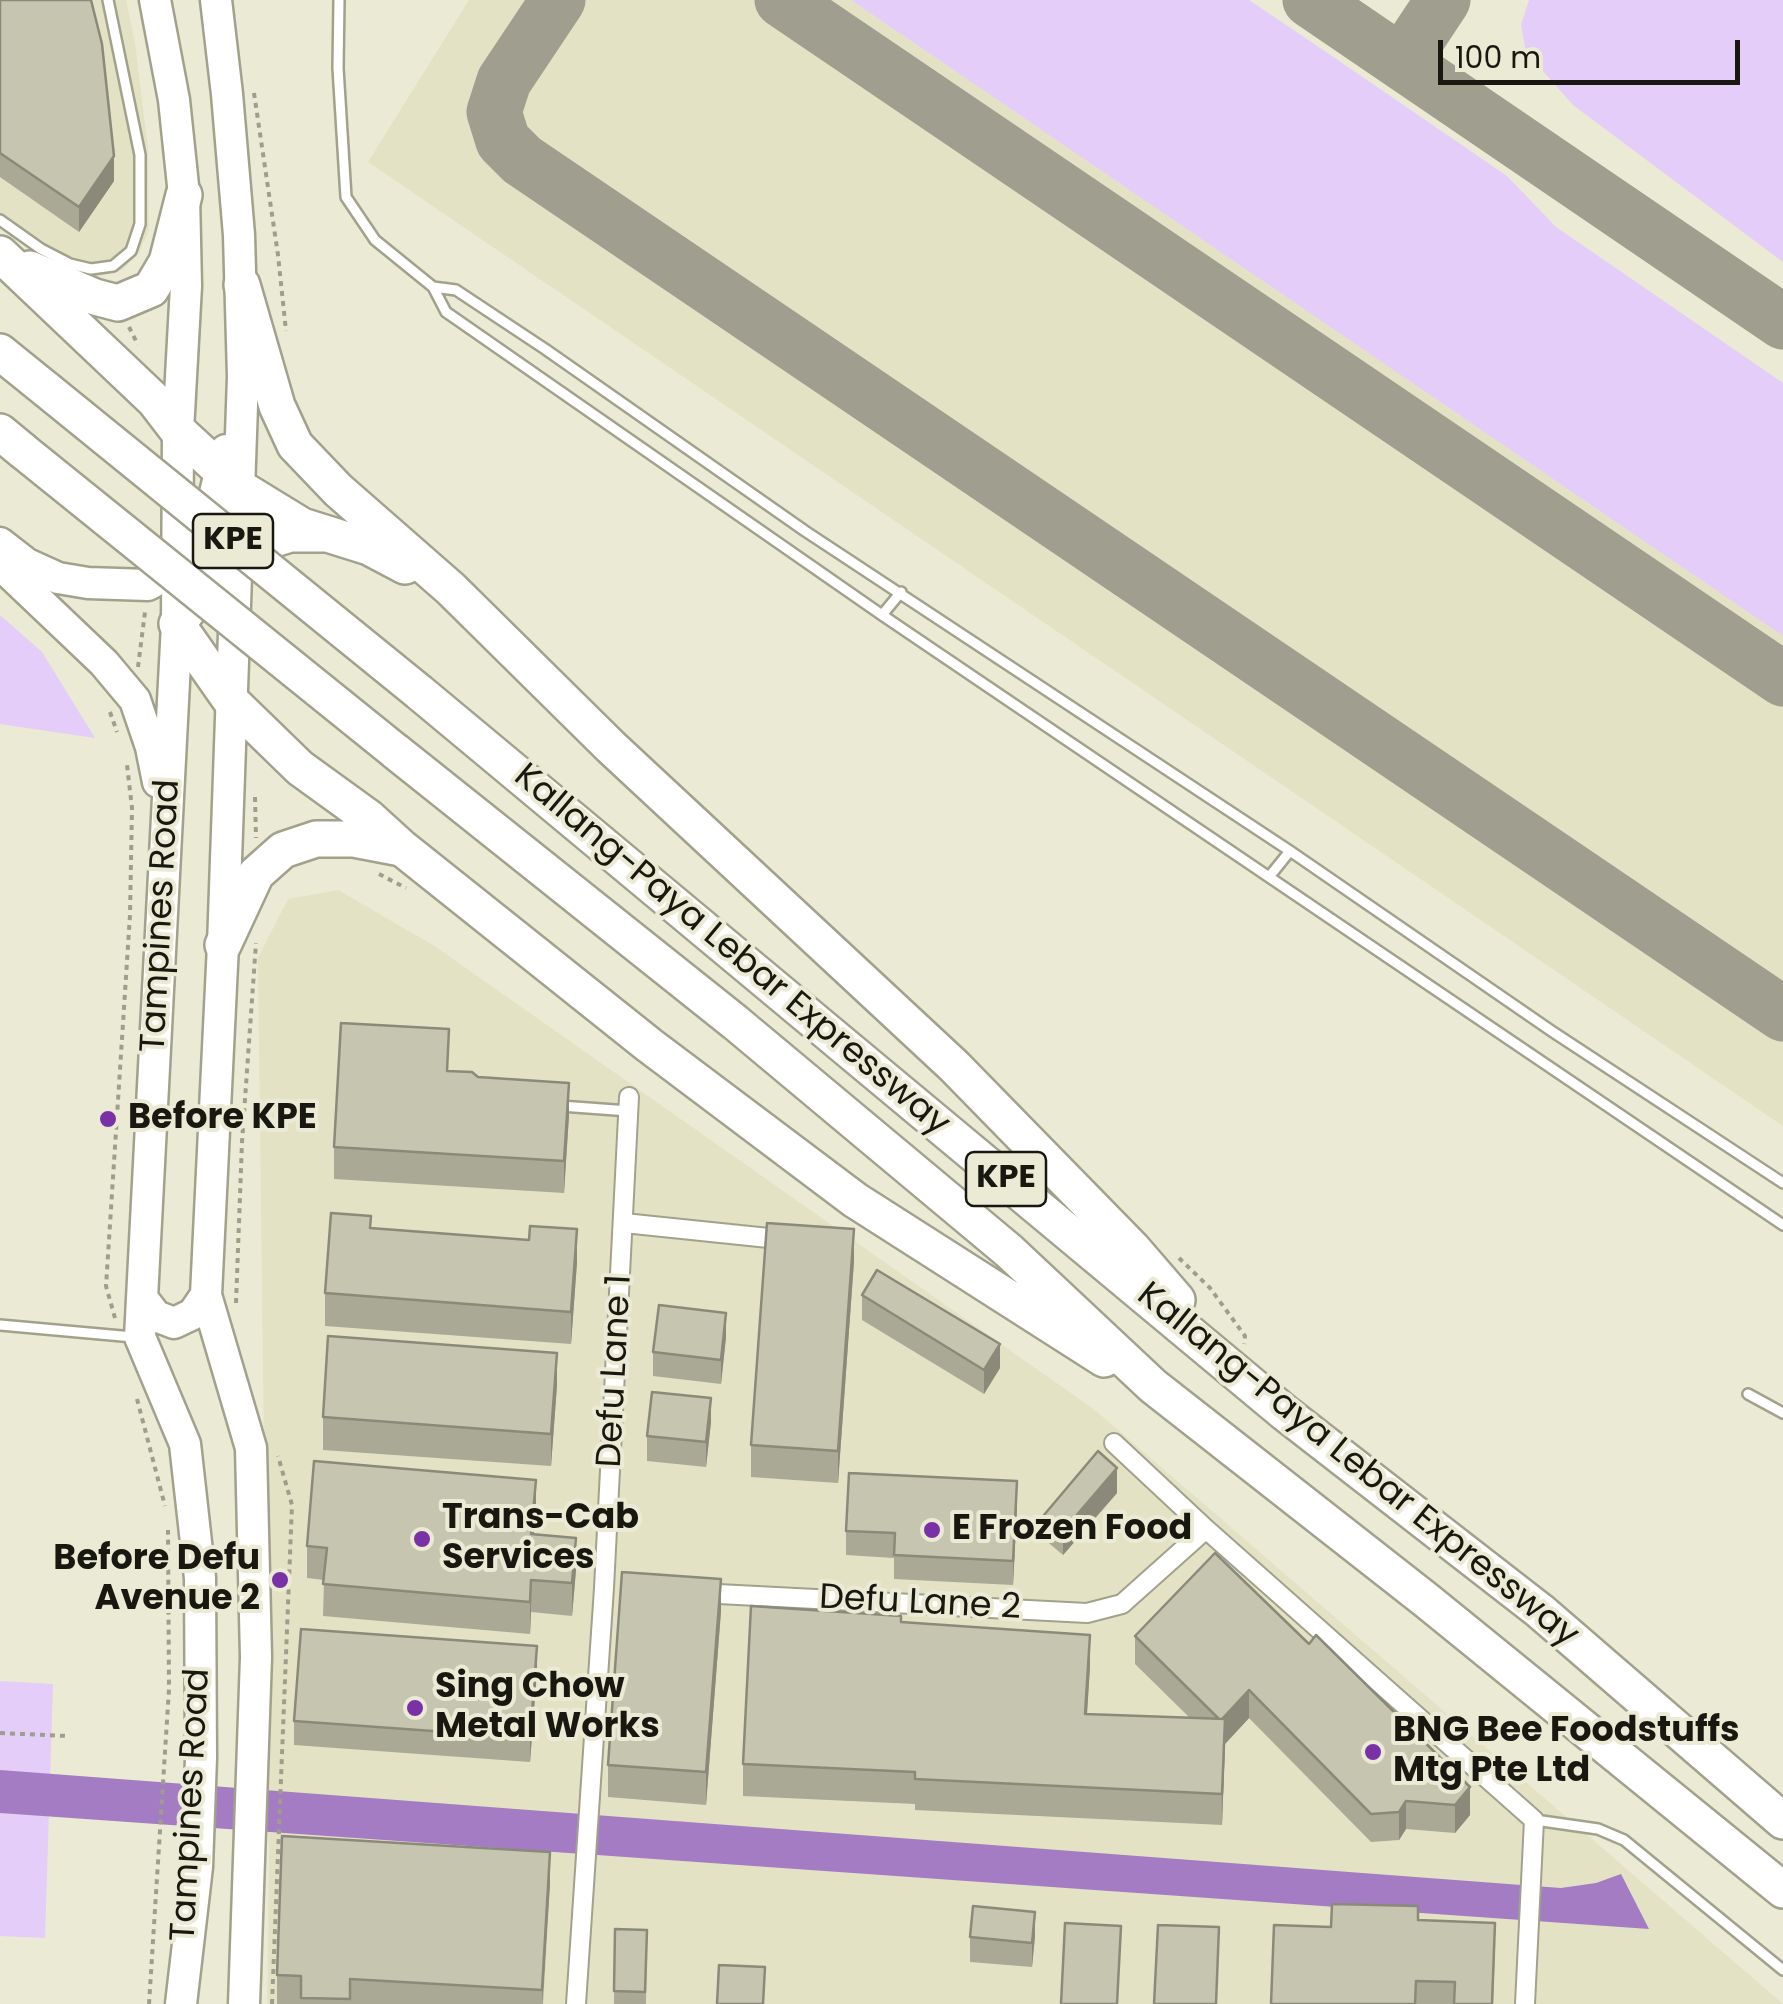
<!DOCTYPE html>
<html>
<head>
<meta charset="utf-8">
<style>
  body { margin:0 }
  #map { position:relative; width:1783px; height:2004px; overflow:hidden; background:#ebead4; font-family:Poppins,sans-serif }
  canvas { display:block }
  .scale { position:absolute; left:1438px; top:40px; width:302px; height:45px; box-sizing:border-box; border:5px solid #181810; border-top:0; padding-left:12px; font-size:30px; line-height:35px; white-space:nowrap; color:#181810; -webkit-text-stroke:8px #ebead4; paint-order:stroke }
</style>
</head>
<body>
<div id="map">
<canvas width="1783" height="2004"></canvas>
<div class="scale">100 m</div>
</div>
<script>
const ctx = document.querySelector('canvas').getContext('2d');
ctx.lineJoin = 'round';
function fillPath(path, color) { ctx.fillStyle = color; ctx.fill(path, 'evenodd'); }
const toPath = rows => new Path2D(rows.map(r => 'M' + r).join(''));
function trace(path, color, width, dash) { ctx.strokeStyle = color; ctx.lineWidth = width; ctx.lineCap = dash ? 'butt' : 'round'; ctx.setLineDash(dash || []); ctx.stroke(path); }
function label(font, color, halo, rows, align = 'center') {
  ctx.font = font + ' Poppins,sans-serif'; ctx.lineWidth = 8; ctx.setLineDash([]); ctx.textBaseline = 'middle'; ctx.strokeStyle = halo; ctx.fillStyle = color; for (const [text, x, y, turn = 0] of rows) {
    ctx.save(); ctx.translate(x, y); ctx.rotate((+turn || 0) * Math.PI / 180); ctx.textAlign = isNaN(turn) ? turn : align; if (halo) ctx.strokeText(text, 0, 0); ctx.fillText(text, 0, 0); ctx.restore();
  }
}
fillPath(toPath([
  [0,0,126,0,135,43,148,148,149,230,139,253,123,270,92,278,66,273,0,226],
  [469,0,851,0,1783,636,1783,1126,368,162],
  [338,890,433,945,1095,1410,1783,2004,267,2004,269,1861,258,958,288,899]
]), '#e4e2c4');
fillPath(toPath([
  [851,0,1249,0,1329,54,1507,176,1556,227,1783,383,1783,636],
  [1529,0,1783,0,1783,262,1573,105,1526,52,1521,25],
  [0,615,42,652,95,738,0,724],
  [0,1681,53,1684,45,1938,0,1936]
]), '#e4cdf8');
fillPath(toPath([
  [0,1770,1561,1888,1596,1883,1621,1874,1649,1929,0,1813]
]), '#a47cc4');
trace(toPath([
  [558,0,504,81,494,112,503,141,522,160,1783,1014],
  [782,0,1783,679],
  [1310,0,1783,322],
  [1402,62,1443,0]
]), '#a09e8e', 55);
const service = toPath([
  [339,0,338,68,346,197,375,240,433,287,446,312,882,615,1783,1225],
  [0,220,41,249,70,264,91,269,113,266,131,251,140,224,140,155,108,0],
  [433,287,456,290,545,349,805,531,1290,851,1553,1032,1783,1183],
  [882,615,901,592],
  [1269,877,1290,851],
  [561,1106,629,1111],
  [0,1325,133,1337],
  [1748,1394,1783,1413],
  [1535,1820,1598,1829,1624,1840,1783,1970]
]);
const minor = toPath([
  [624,1223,788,1240],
  [1114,1443,1206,1529,1534,1820,1525,2004],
  [699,1593,1087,1613,1122,1604,1206,1529],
  [576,2004,604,1588,629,1097]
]);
const primary = toPath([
  [155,0,174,100,184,195,186,286,178,431,177,624,140,1337,185,1444,200,1578,201,1758,197,1867,181,2004],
  [216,0,227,94,239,235,243,377,223,945,206,1295,251,1448,256,1657,244,2004],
  [0,543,27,564,58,578,88,583,148,585,177,568,194,546,210,512,226,450],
  [0,564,104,663,135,700,151,747,158,782],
  [142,1298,156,1316,174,1323,193,1314,206,1295]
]);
const motorway = toPath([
  [0,254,155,401,178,431,240,488,302,526,369,547,405,566],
  [30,269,95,297,118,303,151,289,167,262,184,195],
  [242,285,277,406,295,445,338,490,451,589,611,747,954,1066,1133,1249,1177,1300],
  [0,352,47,390],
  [0,432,23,451],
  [321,534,290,534,252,546,212,580,177,624,231,701,300,768,369,818,402,848,649,1045,855,1200,1104,1359],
  [419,692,1285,1413,1540,1611,1783,1821],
  [395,751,736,1023,1009,1251,1153,1386,1426,1600,1783,1890],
  [223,945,256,874,283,850,316,839,354,839,401,848]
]);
trace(service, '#a2a18c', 14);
trace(minor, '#a2a18c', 22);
trace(primary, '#a2a18c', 35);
trace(motorway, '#a2a18c', 40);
trace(toPath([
  [254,93,278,255,286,331],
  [129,327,138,345],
  [138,667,145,612],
  [110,712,117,732],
  [255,797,256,838],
  [379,874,406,888],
  [1179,1258,1210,1288,1245,1336,1244,1344],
  [236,1303,242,1142,256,943],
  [115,1318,106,1286,130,915,132,808,127,765],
  [137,1399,165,1506],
  [0,1733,68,1736],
  [149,2004,169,1689,168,1530],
  [272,2004,292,1505,278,1456]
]), '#9f9e8d', 4, [5, 5]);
trace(service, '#fff', 9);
trace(minor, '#fff', 18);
trace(primary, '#fff', 30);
trace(motorway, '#fff', 35);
const motorwayBridge = toPath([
  [47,390,419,692],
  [23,451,395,751]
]);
trace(motorwayBridge, '#a2a18c', 40, []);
trace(motorwayBridge, '#fff', 35);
fillPath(toPath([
  [0,0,114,181,79,232,0,177],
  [449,1071,478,1077,569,1115,564,1193,334,1179,334,1147],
  [371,1228,577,1262,571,1344,325,1326,325,1293],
  [854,1261,838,1483,751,1477,751,1445],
  [862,1295,1000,1368,984,1394,862,1320],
  [726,1337,721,1384,653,1376,653,1352],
  [557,1385,551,1466,323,1450,323,1417],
  [711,1422,706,1467,647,1461,647,1436],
  [1117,1493,1063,1555,1044,1539,1044,1515],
  [1017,1506,1013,1585,894,1579,894,1558,846,1555,846,1531],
  [536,1512,534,1534,576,1570,572,1616,531,1612,530,1634,323,1616,324,1580,307,1578,307,1546],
  [1215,1553,1470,1815,1455,1833,1406,1829,1399,1840,1371,1842,1249,1718,1225,1744,1222,1825,915,1810,915,1804,743,1796,743,1764,901,1622,1090,1666,1087,1714,1189,1717,1135,1664,1135,1636],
  [721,1611,706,1805,608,1797,608,1765],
  [537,1671,530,1762,294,1745,294,1721],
  [550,1884,543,2004,277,2004,277,1975],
  [1418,1920,1495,1947,1493,2004,1271,2004,1331,1927],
  [615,1929,647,1930,646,2004,614,2004],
  [1035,1936,1032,1967,970,1962,970,1937]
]), '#aaa996');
fillPath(toPath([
  [114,156,114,181,79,232,79,207],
  [569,1083,569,1115,564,1193,564,1161],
  [577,1229,577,1262,571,1344,571,1312],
  [854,1229,854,1261,838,1483,838,1451],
  [726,1313,726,1337,721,1384,721,1360],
  [1000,1344,1000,1368,984,1394,984,1370],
  [557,1353,557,1385,551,1466,551,1434],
  [711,1398,711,1422,706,1467,706,1442],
  [1117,1468,1117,1493,1063,1555,1063,1531],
  [536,1480,536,1512,531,1566,531,1534],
  [1017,1481,1017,1506,1013,1585,1013,1561],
  [576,1538,576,1570,572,1616,572,1583],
  [721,1579,721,1611,706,1805,706,1772],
  [531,1580,531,1612,530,1634,530,1602],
  [1090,1635,1090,1666,1085,1745,1085,1714],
  [537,1646,537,1671,530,1762,530,1738],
  [1249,1690,1249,1718,1225,1744,1222,1825,1221,1720],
  [1470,1787,1470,1815,1455,1833,1455,1805],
  [1406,1801,1406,1829,1399,1840,1399,1812],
  [550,1852,550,1884,542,2004,542,1990],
  [1035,1912,1035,1936,1032,1967,1032,1943]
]), '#8b8a7a');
const building = toPath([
  [0,0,91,0,102,44,114,156,79,207,0,153,0,0],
  [341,1023,449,1029,447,1071,472,1072,478,1077,569,1083,564,1161,334,1147,341,1023],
  [331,1213,371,1216,370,1228,529,1240,530,1226,577,1229,571,1312,325,1293,331,1213],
  [767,1223,854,1229,838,1451,751,1445,767,1223],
  [877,1270,1000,1344,984,1370,862,1295,877,1270],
  [659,1305,726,1313,721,1360,653,1352,659,1305],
  [328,1336,557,1353,551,1434,323,1417,328,1336],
  [652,1392,711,1398,706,1442,647,1436,652,1392],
  [1098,1451,1117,1468,1063,1531,1044,1515,1098,1451],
  [314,1461,536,1480,531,1534,576,1538,572,1583,531,1580,530,1602,323,1584,327,1548,307,1546,314,1461],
  [849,1473,1017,1481,1013,1561,894,1555,895,1533,846,1531,849,1473],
  [1215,1553,1309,1644,1316,1635,1470,1787,1455,1805,1406,1801,1399,1812,1371,1814,1249,1690,1222,1719,1219,1719,1135,1636,1215,1553],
  [622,1572,721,1579,706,1772,608,1765,622,1572],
  [751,1606,901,1616,901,1622,1090,1635,1085,1714,1225,1719,1222,1794,915,1779,915,1772,743,1764,751,1606],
  [301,1629,537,1646,530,1738,294,1721,301,1629],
  [282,1836,550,1852,542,1990,350,1979,350,1999,301,1998,301,1976,277,1975,282,1836],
  [1332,1904,1418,1906,1418,1920,1495,1923,1492,2004,1454,2004,1455,1982,1416,1981,1415,2004,1271,2004,1274,1925,1331,1927,1332,1904],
  [973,1906,1035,1912,1032,1943,970,1937,973,1906],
  [1065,1923,1121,1926,1117,2004,1061,2004,1065,1923],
  [1158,1925,1219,1927,1216,2004,1154,2004,1158,1925],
  [615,1929,647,1930,645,1992,614,1991,615,1929],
  [719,1965,765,1967,763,2004,717,2004,719,1965]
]);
fillPath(building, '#c6c5af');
trace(building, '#8b8a7a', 2.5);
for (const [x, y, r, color] of [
  [108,1119,10,"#7832a5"],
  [932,1530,10,"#7832a5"],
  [422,1539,10,"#7832a5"],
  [280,1580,10,"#7832a5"],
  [415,1708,10,"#7832a5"],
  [1373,1752,10,"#7832a5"]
]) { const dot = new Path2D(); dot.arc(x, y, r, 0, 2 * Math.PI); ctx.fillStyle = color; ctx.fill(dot); trace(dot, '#ebead4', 4); }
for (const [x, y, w] of [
  [233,541,80],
  [1006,1179,80]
]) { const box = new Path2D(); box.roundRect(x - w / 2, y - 27, w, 54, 8); ctx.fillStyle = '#ebead4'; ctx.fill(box); trace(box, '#181810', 2.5); }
label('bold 32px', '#181810', null, [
  ["KPE",233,541],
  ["KPE",1006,1179]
]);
label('35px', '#181810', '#ebead4', [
  ["Tampines Road",162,916,-87],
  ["Kallang-Paya Lebar Expressway",731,951,40],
  ["Defu Lane 1",616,1371,-87],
  ["Kallang-Paya Lebar Expressway",1357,1466,39],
  ["Defu Lane 2",920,1604,3],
  ["Tampines Road",192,1805,-87]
]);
label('bold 35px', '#181810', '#ebead4', [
  ["Before KPE",128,1119],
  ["Trans-Cab",442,1519],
  ["Services",442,1559],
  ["E Frozen Food",952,1530],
  ["Before Defu",260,1560,"right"],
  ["Avenue 2",260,1600,"right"],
  ["Sing Chow",435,1688],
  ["Metal Works",435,1728],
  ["BNG Bee Foodstuffs",1393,1732],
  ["Mtg Pte Ltd",1393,1772]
], 'left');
</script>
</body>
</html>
